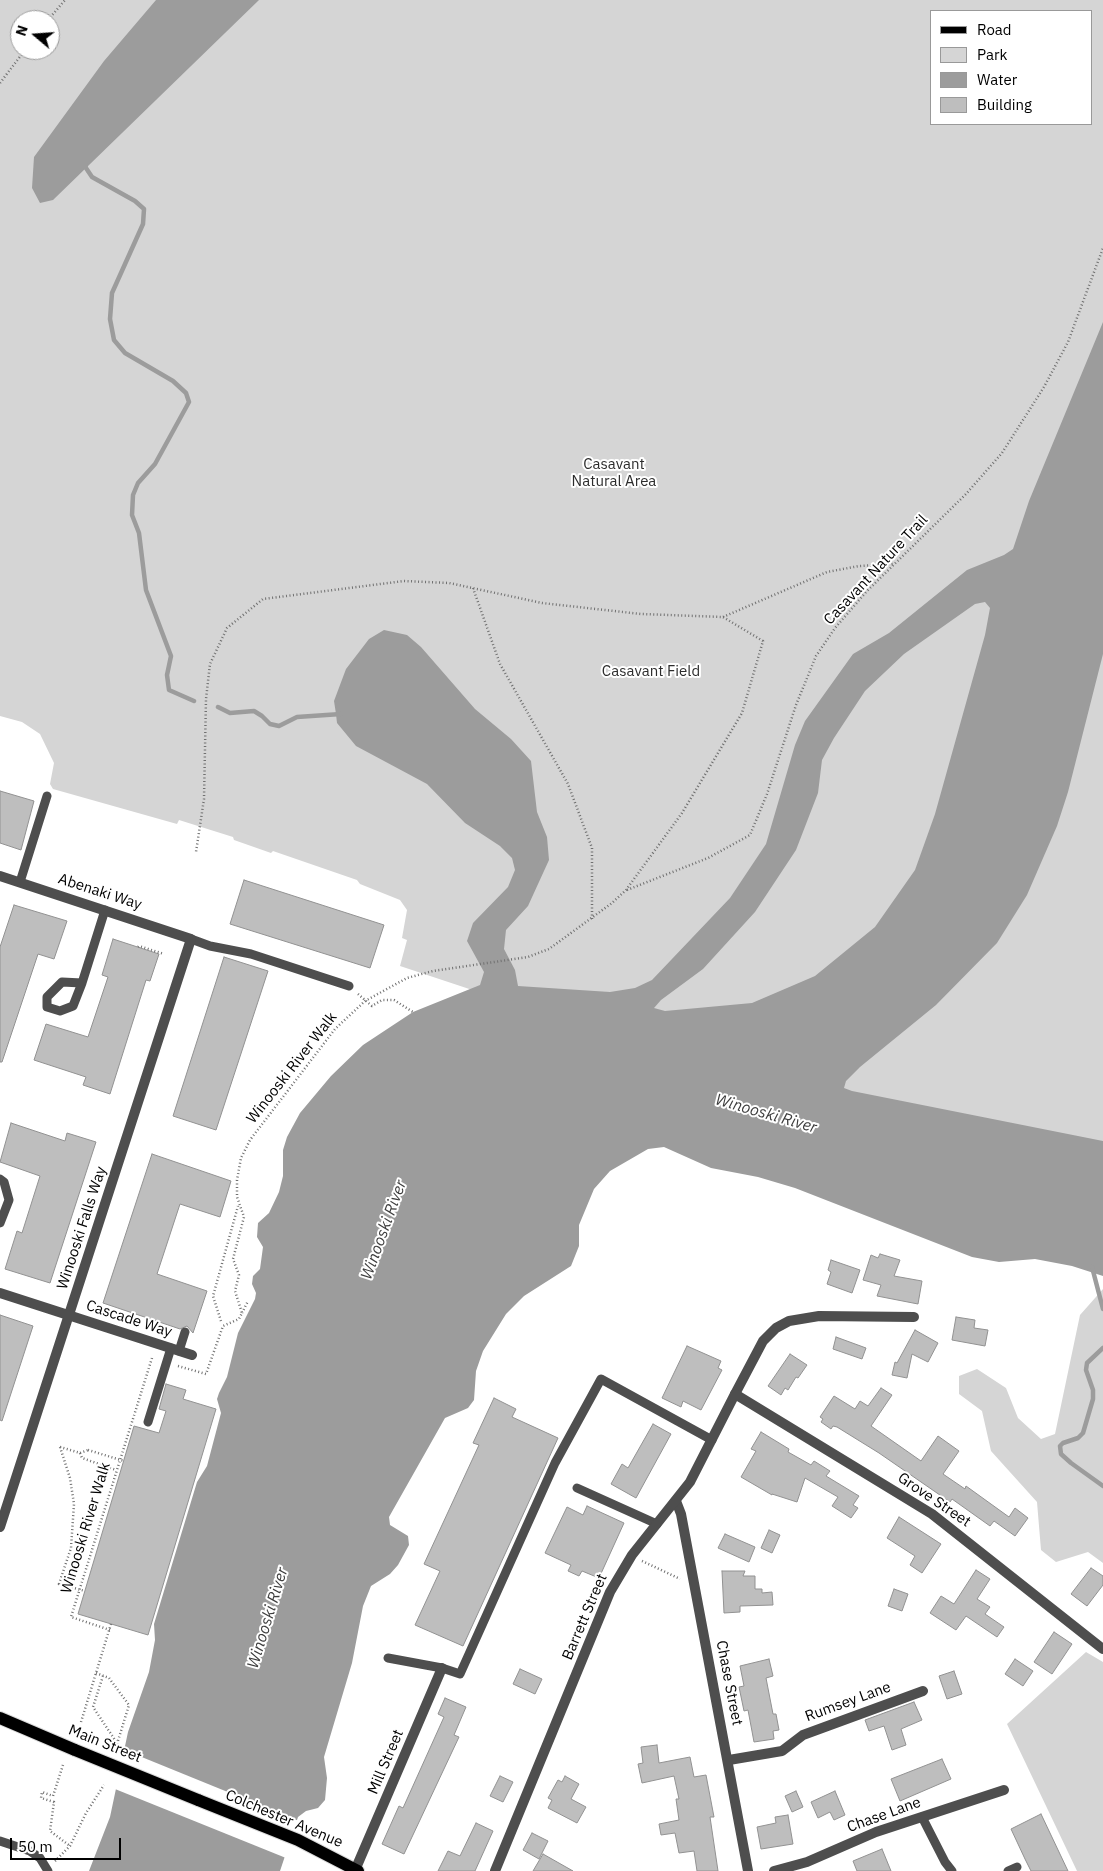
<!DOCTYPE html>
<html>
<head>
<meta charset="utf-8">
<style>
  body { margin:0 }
  #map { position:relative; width:1103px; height:1871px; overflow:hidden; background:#fff; font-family:"IBM Plex Sans",sans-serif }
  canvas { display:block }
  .legend { position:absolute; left:930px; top:10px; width:162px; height:115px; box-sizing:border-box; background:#fff; border:1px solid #999; margin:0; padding:6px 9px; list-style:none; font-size:15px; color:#000 }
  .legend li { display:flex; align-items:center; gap:10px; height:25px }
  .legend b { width:25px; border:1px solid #999 }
  .north { position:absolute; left:10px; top:10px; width:50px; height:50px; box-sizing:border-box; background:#fff; border:1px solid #999; border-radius:50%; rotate:288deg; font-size:14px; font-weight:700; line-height:20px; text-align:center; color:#000 }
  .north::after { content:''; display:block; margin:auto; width:18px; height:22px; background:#000; clip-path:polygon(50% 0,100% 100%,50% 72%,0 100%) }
  .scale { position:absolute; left:10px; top:1838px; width:111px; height:22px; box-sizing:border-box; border:2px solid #000; border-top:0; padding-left:6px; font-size:15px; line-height:18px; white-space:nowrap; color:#000; -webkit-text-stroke:4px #fff; paint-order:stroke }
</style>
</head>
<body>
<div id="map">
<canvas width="1103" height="1871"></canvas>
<ul class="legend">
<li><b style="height:6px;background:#000"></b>Road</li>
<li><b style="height:14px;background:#d5d5d5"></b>Park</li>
<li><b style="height:14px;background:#9c9c9c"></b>Water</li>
<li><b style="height:14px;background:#bebebe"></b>Building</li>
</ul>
<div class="north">N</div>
<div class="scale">50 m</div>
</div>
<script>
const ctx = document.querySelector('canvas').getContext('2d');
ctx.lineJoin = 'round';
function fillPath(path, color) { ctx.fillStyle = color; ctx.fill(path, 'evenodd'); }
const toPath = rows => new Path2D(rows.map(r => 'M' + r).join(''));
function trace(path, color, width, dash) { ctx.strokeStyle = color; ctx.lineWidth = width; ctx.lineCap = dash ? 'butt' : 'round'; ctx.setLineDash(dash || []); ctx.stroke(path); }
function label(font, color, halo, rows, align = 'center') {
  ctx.font = font + ' "IBM Plex Sans",sans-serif'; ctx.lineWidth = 4; ctx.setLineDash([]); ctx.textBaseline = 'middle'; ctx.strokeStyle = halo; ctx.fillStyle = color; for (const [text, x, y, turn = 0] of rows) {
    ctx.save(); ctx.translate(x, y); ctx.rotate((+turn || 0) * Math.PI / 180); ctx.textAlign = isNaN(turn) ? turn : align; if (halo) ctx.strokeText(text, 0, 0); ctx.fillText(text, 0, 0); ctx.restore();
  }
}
fillPath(toPath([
  [0,0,1103,0,1103,1176,846,1114,400,966,407,940,402,938,407,910,400,900,360,884,357,880,273,851,271,853,234,840,233,837,179,820,177,824,53,789,50,784,54,763,40,734,22,722,0,716],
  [932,11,1092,11,1092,124,932,124],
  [20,20,50,20,50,50,20,50],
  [1103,1289,1103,1563,1088,1552,1056,1562,1041,1550,1037,1502,991,1451,982,1411,959,1394,959,1376,977,1369,1006,1388,1018,1418,1041,1439,1055,1434,1080,1315],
  [1086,1652,1103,1662,1103,1871,1077,1871,1007,1724]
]), '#d5d5d5');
fillPath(toPath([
  [156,0,259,0,53,200,40,203,32,188,34,157,104,61],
  [1103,322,1103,654,1068,792,1057,826,1027,895,997,943,936,1005,860,1067,846,1081,844,1088,852,1091,1103,1141,1103,1276,1072,1266,1035,1259,999,1262,972,1257,795,1188,758,1177,711,1168,664,1147,648,1149,610,1171,594,1189,579,1225,579,1246,571,1266,524,1296,506,1314,483,1351,476,1371,474,1400,468,1408,445,1418,389,1517,390,1525,408,1536,409,1545,398,1565,390,1574,371,1586,363,1606,352,1663,324,1757,327,1778,325,1800,318,1808,306,1811,298,1817,280,1871,89,1871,110,1817,128,1732,149,1672,155,1640,154,1624,197,1482,207,1466,221,1413,217,1399,219,1393,227,1377,238,1333,255,1299,256,1293,252,1284,253,1276,260,1269,263,1247,257,1237,258,1223,269,1213,279,1192,283,1176,283,1150,287,1137,300,1113,331,1076,363,1045,413,1012,480,985,484,972,467,941,473,923,508,887,515,870,512,858,500,846,465,823,427,784,356,746,337,723,336,714,334,701,346,669,369,639,384,630,407,635,421,647,475,709,511,739,531,761,537,812,547,837,549,860,528,906,506,930,504,949,515,970,518,986,610,992,635,988,652,980,730,898,766,844,795,745,805,721,853,654,889,633,967,570,1004,555,1013,549,1029,501],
  [985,602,990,608,985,635,935,814,915,870,875,927,815,976,752,1003,665,1011,654,1008,661,1000,703,969,755,912,796,850,818,793,822,760,834,738,865,691,904,654,975,604]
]), '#9c9c9c');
fillPath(toPath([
  [122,1749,299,1821,286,1858,115,1789]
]), '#fff');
trace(toPath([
  [85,164,86,168,92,177,135,201,144,209,143,224,112,293,110,319,114,340,125,353,173,381,186,393,189,402,155,464,138,483,133,495,132,515,139,533,146,590,171,656,167,675,169,690,194,701],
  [218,707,230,713,254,711,262,716,270,724,279,726,297,717,341,714],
  [1092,1267,1103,1309],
  [1103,1348,1087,1363,1086,1370,1093,1390,1093,1399,1083,1433,1078,1438,1063,1443,1060,1446,1061,1454,1071,1463,1103,1486]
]), '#9c9c9c', 4.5);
const building = toPath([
  [0,791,34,801,21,850,0,843,0,791],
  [244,880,384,925,370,968,230,924,244,880],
  [14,905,67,921,54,959,38,954,2,1062,0,1062,0,947,14,905],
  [113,939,159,954,150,981,146,980,110,1094,83,1085,86,1077,34,1060,46,1024,88,1037,108,977,102,975,113,939],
  [224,957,268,971,216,1130,173,1116,224,957],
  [11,1123,65,1141,67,1133,96,1142,50,1283,5,1269,17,1231,22,1233,40,1176,0,1162,11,1123],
  [152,1154,231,1181,220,1217,180,1204,157,1274,207,1291,193,1333,187,1326,180,1329,103,1303,152,1154],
  [880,1254,900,1260,894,1276,922,1281,918,1304,877,1296,881,1285,863,1280,871,1255,878,1258,880,1254],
  [831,1260,860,1270,852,1293,827,1284,831,1272,828,1270,831,1260],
  [0,1315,33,1326,2,1421,0,1420,0,1315],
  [956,1317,975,1320,974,1328,988,1330,985,1346,952,1340,956,1317],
  [915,1330,938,1343,928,1362,912,1354,907,1378,892,1375,895,1362,897,1363,915,1330],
  [836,1337,866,1348,862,1359,833,1349,836,1337],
  [687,1346,721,1361,718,1368,722,1370,701,1410,683,1401,681,1407,662,1398,687,1346],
  [790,1354,807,1365,798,1378,796,1377,788,1390,785,1388,781,1395,768,1386,790,1354],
  [166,1384,186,1390,183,1399,216,1409,148,1635,78,1614,134,1426,159,1433,166,1411,159,1409,166,1384],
  [881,1388,892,1395,871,1426,921,1461,938,1436,959,1451,943,1474,965,1489,966,1486,1009,1517,1015,1508,1028,1518,1015,1536,994,1521,990,1526,952,1499,950,1502,879,1453,837,1427,833,1426,831,1429,821,1422,823,1419,820,1417,834,1396,855,1409,860,1401,868,1406,881,1388],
  [494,1398,516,1409,512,1417,558,1438,463,1646,415,1625,440,1571,424,1564,479,1445,473,1443,494,1398],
  [653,1424,671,1434,636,1498,611,1484,622,1464,628,1468,653,1424],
  [761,1432,789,1449,788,1452,811,1465,814,1461,830,1471,826,1476,859,1496,853,1505,858,1508,851,1518,832,1506,838,1497,805,1478,797,1502,772,1494,772,1495,741,1477,756,1451,751,1449,761,1432],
  [587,1506,624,1523,599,1578,582,1571,579,1576,568,1571,571,1565,545,1553,567,1507,583,1515,587,1506],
  [899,1517,941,1544,922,1573,910,1565,915,1556,887,1538,899,1517],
  [769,1530,780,1535,772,1553,761,1548,769,1530],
  [725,1534,755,1547,749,1562,718,1548,725,1534],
  [1091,1568,1103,1576,1103,1585,1087,1606,1071,1594,1091,1568],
  [976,1570,990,1579,977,1599,990,1607,985,1614,1004,1627,997,1637,966,1616,956,1630,930,1613,941,1596,954,1604,976,1570],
  [722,1571,745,1571,743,1576,755,1576,755,1589,762,1589,762,1593,772,1592,773,1605,740,1606,740,1612,724,1613,722,1571],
  [894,1589,908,1594,902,1611,888,1606,894,1589],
  [1054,1632,1072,1644,1052,1674,1034,1662,1054,1632],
  [769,1659,773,1676,766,1678,773,1714,776,1714,779,1730,773,1731,774,1739,754,1742,748,1710,744,1711,739,1687,744,1686,740,1666,769,1659],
  [1015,1659,1033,1671,1023,1686,1005,1674,1015,1659],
  [520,1669,542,1679,535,1694,513,1684,520,1669],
  [954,1671,962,1694,947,1699,939,1676,954,1671],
  [445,1698,466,1707,454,1735,459,1737,404,1854,382,1844,399,1806,403,1808,444,1717,438,1714,445,1698],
  [914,1702,922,1720,901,1729,906,1745,892,1750,884,1726,869,1731,865,1720,914,1702],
  [657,1745,659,1763,690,1757,694,1777,706,1775,714,1817,710,1817,718,1871,697,1871,694,1851,679,1853,675,1833,661,1835,659,1824,679,1820,676,1799,679,1799,674,1776,642,1783,638,1764,643,1763,641,1747,657,1745],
  [942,1759,951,1779,900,1801,891,1779,942,1759],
  [500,1776,513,1782,503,1802,490,1796,500,1776],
  [565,1776,579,1784,571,1799,586,1807,577,1823,548,1808,552,1800,548,1798,558,1780,562,1782,565,1776],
  [796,1791,803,1807,792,1812,785,1796,796,1791],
  [835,1791,845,1815,834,1820,830,1812,818,1818,811,1802,835,1791],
  [1041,1814,1068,1871,1031,1871,1025,1859,1011,1829,1041,1814],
  [788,1815,793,1844,761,1849,757,1827,776,1823,775,1817,788,1815],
  [476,1823,493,1831,475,1871,438,1871,448,1851,460,1856,476,1823],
  [532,1833,548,1841,539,1859,523,1850,532,1833],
  [882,1849,891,1871,857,1871,853,1861,882,1849],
  [543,1854,573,1871,533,1871,543,1854]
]);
fillPath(building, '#bebebe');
trace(building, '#929292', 1);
const primary = toPath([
  [0,1718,75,1750],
  [198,1800,298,1840,358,1871]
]);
trace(primary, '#dbdbdb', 14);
trace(toPath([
  [48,20,65,0],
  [0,83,25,50],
  [473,588,500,664,568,784,592,848,592,919],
  [723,617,827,572,859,566,894,564],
  [627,890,708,858,750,835,767,794,796,705,816,656,835,628,867,591,966,494,1002,453,1044,387,1068,342,1103,248],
  [138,947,139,946,164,954],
  [358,994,372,1006,382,1000,394,1000,413,1012],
  [242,1313,248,1301],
  [221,1321,213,1296,238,1206],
  [178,1366,206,1374,223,1326,239,1319,242,1313,235,1291,239,1275,233,1259,244,1217,237,1197,237,1180,241,1158,250,1140,335,1029,365,1001,407,978,433,971,528,957,549,949,612,903,626,890,682,813,742,713,763,641,723,617,641,614,542,603,449,583,404,581,263,599,227,628,210,664,206,699,204,799,196,852],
  [60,1447,70,1478,74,1504,71,1548,59,1584,85,1591],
  [60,1447,80,1453,88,1450],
  [80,1453,82,1458,116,1470],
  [642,1561,680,1579],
  [110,1630,71,1617,152,1358],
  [96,1673,109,1678,129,1705,117,1744],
  [103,1676,93,1707,117,1743],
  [81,1722,111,1624],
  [63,1765,53,1796,42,1792,41,1798,54,1802,50,1831,70,1846],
  [55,1861,70,1846,86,1813,104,1785]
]), '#707070', 2.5, [1, 2.5]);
trace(toPath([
  [20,882,47,796],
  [191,939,210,946,251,954,349,986],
  [82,983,62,982,47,997,47,1007,60,1011,73,1006,82,983,105,910],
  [0,1179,4,1182,9,1200,0,1223],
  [179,1351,185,1332],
  [148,1422,171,1348],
  [577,1488,657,1524],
  [388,1658,442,1668,460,1674,555,1463,601,1379,712,1440],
  [922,1817,945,1862,952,1871],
  [0,1841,30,1851,40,1858,48,1871],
  [1008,1871,1017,1867]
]), '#4e4e4e', 9);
trace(toPath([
  [0,876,191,939,0,1527],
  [0,1293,192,1355],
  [735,1394,763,1341,776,1328,789,1321,819,1316,914,1317],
  [676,1501,681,1514,748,1871],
  [729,1760,782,1751,803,1735,923,1691],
  [356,1868,442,1668],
  [774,1871,807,1862,876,1832,1004,1790]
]), '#4e4e4e', 10);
trace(toPath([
  [495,1871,610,1592,632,1555,690,1482,735,1394,932,1514,1103,1649]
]), '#4e4e4e', 10);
trace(primary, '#000', 12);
const primaryBridge = toPath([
  [75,1750,198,1800]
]);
trace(primaryBridge, '#dbdbdb', 14, []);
trace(toPath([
  [88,1450,124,1461]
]), '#707070', 2.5, [1, 2.5]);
trace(primaryBridge, '#000', 12);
label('15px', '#2c2c2c', '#fff', [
  ["Casavant",614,465],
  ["Natural Area",614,482],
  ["Casavant Field",651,672]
]);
label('15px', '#000', '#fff', [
  ["Casavant Nature Trail",876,570,-47],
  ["Abenaki Way",100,892,18],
  ["Winooski River Walk",292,1068,-52],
  ["Winooski Falls Way",82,1228,-72],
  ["Cascade Way",129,1319,18],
  ["Grove Street",934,1500,34],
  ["Winooski River Walk",86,1528,-73],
  ["Barrett Street",585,1617,-67],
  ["Chase Street",729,1683,79],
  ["Rumsey Lane",848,1702,-20],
  ["Main Street",105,1744,22],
  ["Mill Street",386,1762,-67],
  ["Chase Lane",884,1815,-20],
  ["Colchester Avenue",284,1819,23]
]);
label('italic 16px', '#3d3d3d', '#fff', [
  ["Winooski River",766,1114,16],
  ["Winooski River",384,1230,-70],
  ["Winooski River",268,1618,-73]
]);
</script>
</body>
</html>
